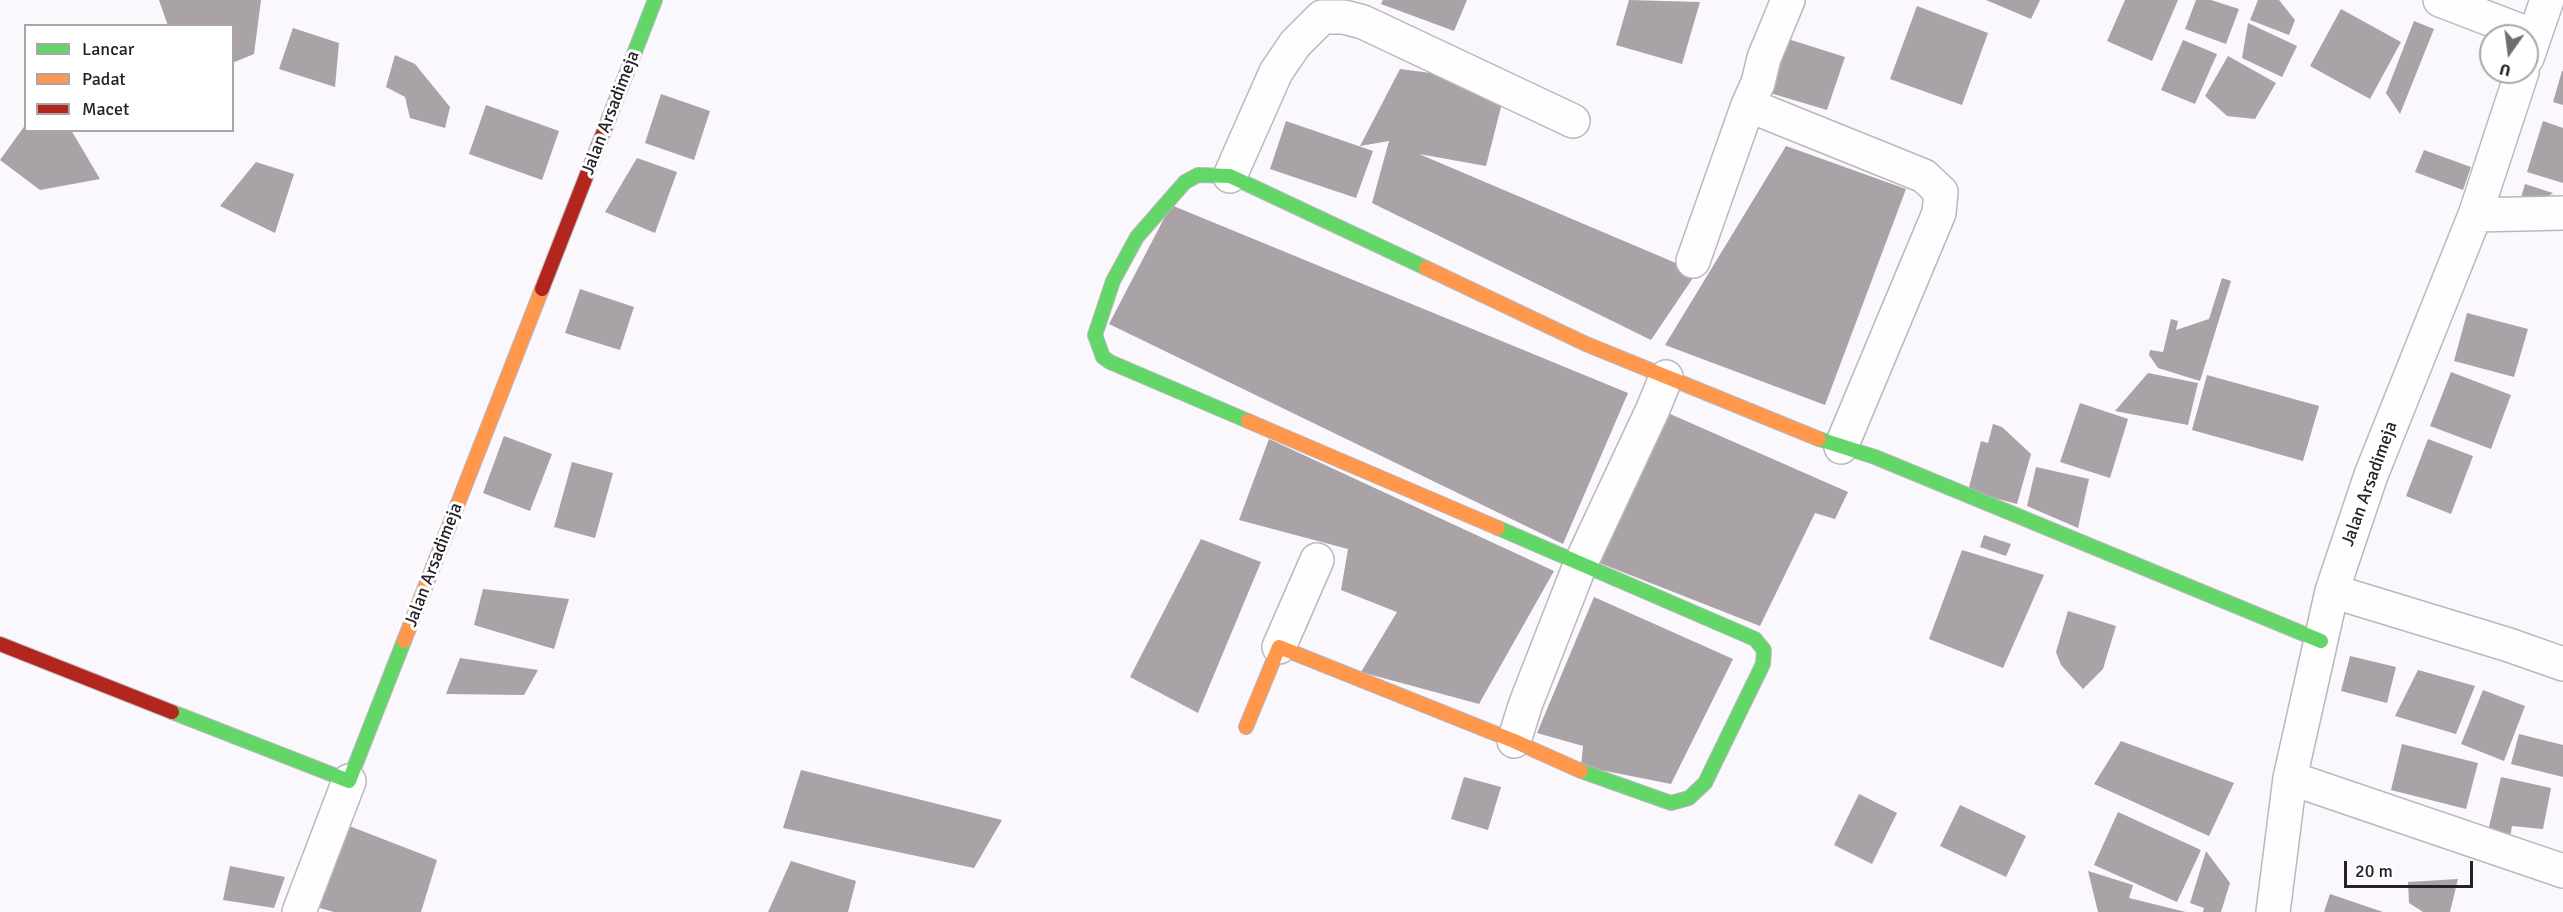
<!DOCTYPE html>
<html>
<head>
<meta charset="utf-8">
<style>
  body { margin:0 }
  #map { position:relative; width:2563px; height:912px; overflow:hidden; background:#faf7fd; font-family:Signika,sans-serif }
  canvas { display:block }
  .legend { position:absolute; left:24px; top:24px; width:210px; height:108px; box-sizing:border-box; background:#fff; border:2px solid #a8a6a9; margin:0; padding:8px 10px; list-style:none; font-size:18px; color:#262129 }
  .legend li { display:flex; align-items:center; gap:12px; height:30px }
  .legend b { width:30px; border:2px solid #a8a6a9 }
  .north { position:absolute; left:2479px; top:24px; width:60px; height:60px; box-sizing:border-box; background:#fff; border:2px solid #a8a6a9; border-radius:50%; rotate:194deg; font-size:16px; font-weight:700; line-height:24px; text-align:center; color:#262129 }
  .north::after { content:''; display:block; margin:auto; width:21px; height:27px; background:#706c73; clip-path:polygon(50% 0,100% 100%,50% 72%,0 100%) }
  .scale { position:absolute; left:2344px; top:861px; width:129px; height:27px; box-sizing:border-box; border:3px solid #262129; border-top:0; padding-left:8px; font-size:18px; line-height:21px; white-space:nowrap; color:#262129; -webkit-text-stroke:4px #fff; paint-order:stroke }
</style>
</head>
<body>
<div id="map">
<canvas width="2563" height="912"></canvas>
<ul class="legend">
<li><b style="height:8px;background:#63d668"></b>Lancar</li>
<li><b style="height:8px;background:#ff974d"></b>Padat</li>
<li><b style="height:8px;background:#b3261e"></b>Macet</li>
</ul>
<div class="north">U</div>
<div class="scale">20 m</div>
</div>
<script>
const ctx = document.querySelector('canvas').getContext('2d');
ctx.lineJoin = 'round';
function fillPath(path, color) { ctx.fillStyle = color; ctx.fill(path, 'evenodd'); }
const toPath = rows => new Path2D(rows.map(r => 'M' + r).join(''));
function trace(path, color, width, dash) { ctx.strokeStyle = color; ctx.lineWidth = width; ctx.lineCap = dash ? 'butt' : 'round'; ctx.setLineDash(dash || []); ctx.stroke(path); }
function label(font, color, halo, rows, align = 'center') {
  ctx.font = font + ' Signika,sans-serif'; ctx.lineWidth = 6; ctx.setLineDash([]); ctx.textBaseline = 'middle'; ctx.strokeStyle = halo; ctx.fillStyle = color; for (const [text, x, y, turn = 0] of rows) {
    ctx.save(); ctx.translate(x, y); ctx.rotate((+turn || 0) * Math.PI / 180); ctx.textAlign = isNaN(turn) ? turn : align; if (halo) ctx.strokeText(text, 0, 0); ctx.fillText(text, 0, 0); ctx.restore();
  }
}
fillPath(toPath([
  [159,0,261,0,254,54,232,63,232,26,168,26],
  [1383,0,1467,0,1454,31,1381,4],
  [1629,0,1700,2,1682,64,1616,45],
  [1986,0,2040,0,2031,19],
  [2125,0,2178,0,2152,61,2107,41],
  [2196,0,2211,0,2239,9,2226,44,2185,29],
  [2258,0,2279,0,2295,20,2289,35,2250,20],
  [1917,6,1988,33,1962,105,1890,79],
  [2341,9,2401,42,2370,99,2310,66],
  [2414,21,2434,29,2400,114,2386,93],
  [2248,23,2297,46,2282,77,2242,58],
  [293,28,339,43,335,87,279,69],
  [1788,39,1845,57,1827,110,1770,93],
  [2183,40,2217,54,2195,104,2161,90],
  [395,55,415,64,450,107,445,128,410,118,405,97,386,87],
  [2228,56,2276,83,2255,119,2227,116,2205,96],
  [1400,69,1439,74,1502,103,1486,166,1419,154,1697,272,1651,340,1372,203,1389,141,1360,146],
  [2562,71,2563,71,2563,105,2553,102],
  [661,94,710,111,694,160,645,143],
  [486,105,559,131,542,180,469,154],
  [1286,121,1373,151,1356,198,1270,169],
  [2543,121,2563,128,2563,183,2527,172],
  [26,124,26,130,71,130,100,179,40,190,0,160],
  [1786,146,1906,189,1825,405,1665,345],
  [2424,150,2471,167,2463,190,2415,172],
  [637,158,677,172,655,233,605,212],
  [256,162,294,174,275,233,220,206],
  [2525,184,2553,193,2527,210,2518,208],
  [1171,205,1628,393,1563,544,1109,324],
  [2222,278,2231,281,2200,381,2158,368,2149,355,2150,350,2163,352,2171,319,2178,321,2176,330,2209,319],
  [580,289,634,307,620,350,565,333],
  [2467,313,2528,329,2514,377,2454,361],
  [2451,372,2511,395,2491,449,2430,426],
  [2148,373,2198,383,2188,425,2115,411],
  [2207,375,2319,406,2303,461,2192,430],
  [2080,403,2128,419,2110,478,2060,462],
  [1661,410,1848,492,1835,519,1815,513,1760,626,1592,560],
  [1993,424,2002,427,2031,454,2017,504,1968,491,1981,441,1988,443],
  [504,436,552,454,530,511,483,493],
  [1269,439,1554,571,1479,704,1361,672,1397,612,1341,590,1348,549,1239,520],
  [2428,439,2473,456,2451,514,2406,496],
  [572,462,613,473,595,538,554,527],
  [2036,467,2089,479,2078,528,2027,506],
  [1984,535,2011,544,2006,556,1980,547],
  [1201,539,1261,562,1198,713,1130,677],
  [1962,550,2044,575,2003,668,1929,639],
  [483,589,569,599,554,649,474,625],
  [1594,597,1733,659,1671,784,1581,766,1583,746,1537,733],
  [2068,611,2116,626,2103,669,2083,689,2061,665,2056,652],
  [2350,656,2396,667,2387,703,2341,691],
  [460,658,538,670,524,695,446,694],
  [2418,670,2475,686,2456,734,2395,716],
  [2483,690,2525,706,2504,761,2461,744],
  [2519,734,2563,745,2563,777,2511,764],
  [2121,741,2234,783,2209,836,2094,784],
  [2402,744,2478,763,2466,809,2391,790],
  [801,770,1002,820,974,868,783,828],
  [1464,777,1501,787,1488,830,1451,819],
  [2501,777,2551,788,2543,829,2512,826,2509,844,2487,835],
  [1859,794,1897,813,1872,864,1834,845],
  [1960,805,2026,836,2006,877,1940,846],
  [2118,812,2201,850,2177,902,2094,865],
  [339,822,437,860,421,912,334,912,309,905],
  [2206,851,2230,883,2221,912,2203,912,2204,908,2190,903],
  [791,861,856,881,848,912,768,912],
  [230,866,285,877,274,908,223,900],
  [2088,871,2133,885,2129,898,2186,912,2098,912],
  [2458,879,2450,912,2423,912,2409,903,2408,882],
  [2330,894,2383,912,2324,912]
]), '#a9a2a7');
const street = toPath([
  [2440,0,2534,36],
  [2527,58,2547,0],
  [1748,105,1924,176,1941,192,1939,213,1841,447],
  [1230,176,1276,72,1295,44,1322,17,1344,17,1363,22,1573,121],
  [2475,215,2563,213],
  [1693,261,1748,105,1758,83,1764,58,1788,0],
  [2332,591,2509,645,2563,664],
  [1279,647,1317,560],
  [1514,741,1526,703,1580,565,1653,409,1666,377],
  [2290,778,2563,871],
  [299,912,349,781],
  [2273,912,2290,778,2332,591,2371,475,2475,215,2522,72]
]);
const fast = toPath([
  [609,118,655,0],
  [1248,421,1110,362,1103,357,1095,335,1113,281,1137,237,1185,182,1198,175,1230,176,1426,268],
  [1819,439,1875,457,2321,641],
  [1498,528,1755,639,1764,650,1763,664,1705,783,1689,798,1671,803,1581,771],
  [172,712,349,781,404,641]
]);
const slow = toPath([
  [1426,268,1586,344,1819,439],
  [1248,421,1498,528],
  [404,641,542,289],
  [1246,727,1279,647,1514,741,1581,771]
]);
const jam = toPath([
  [542,289,609,118],
  [0,644,172,712]
]);
trace(street, '#bbb7be', 36);
trace(fast, '#bbb7be', 16);
trace(slow, '#bbb7be', 16);
trace(jam, '#bbb7be', 16);
trace(street, '#fefeff', 33);
trace(fast, '#63d668', 14);
trace(slow, '#ff974d', 14);
trace(jam, '#b3261e', 14);
label('18px', '#262129', '#fff', [
  ["Jalan Arsadimeja",611,113,-69],
  ["Jalan Arsadimeja",2370,484,-70],
  ["Jalan Arsadimeja",434,565,-69]
]);
</script>
</body>
</html>
